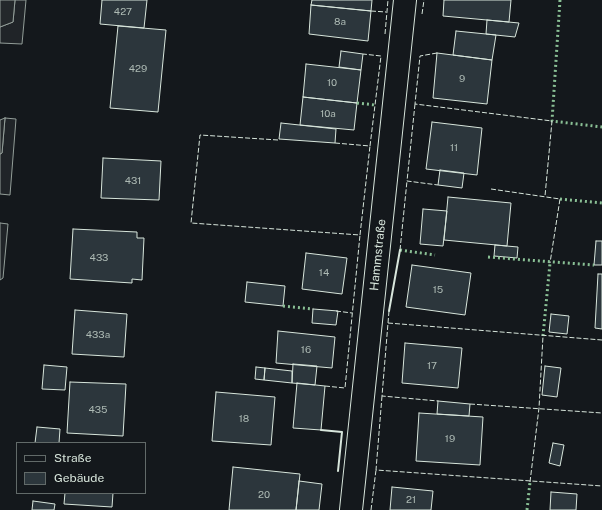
<!DOCTYPE html>
<html>
<head>
<meta charset="utf-8">
<style>
  body { margin:0 }
  #map { position:relative; width:602px; height:510px; overflow:hidden; background:#14181c; font-family:"Public Sans",sans-serif }
  canvas { display:block }
  .legend { position:absolute; left:16px; top:442px; width:130px; height:52px; box-sizing:border-box; background:#14181c; border:1px solid #626a69; margin:0; padding:5px 7px; list-style:none; font-size:12px; color:#d8e6dc }
  .legend li { display:flex; align-items:center; gap:8px; height:20px }
  .legend b { width:20px; border:1px solid #626a69 }
</style>
</head>
<body>
<div id="map">
<canvas width="602" height="510"></canvas>
<ul class="legend">
<li><b style="height:5px;background:#14181c"></b>Straße</li>
<li><b style="height:11px;background:#2c363c"></b>Gebäude</li>
</ul>
</div>
<script>
const ctx = document.querySelector('canvas').getContext('2d');
ctx.lineJoin = 'round';
function fillPath(path, color) { ctx.fillStyle = color; ctx.fill(path, 'evenodd'); }
const toPath = rows => new Path2D(rows.map(r => 'M' + r).join(''));
function trace(path, color, width, dash) { ctx.strokeStyle = color; ctx.lineWidth = width; ctx.lineCap = dash ? 'butt' : 'round'; ctx.setLineDash(dash || []); ctx.stroke(path); }
function label(font, color, halo, rows, align = 'center') {
  ctx.font = font + ' "Public Sans",sans-serif'; ctx.lineWidth = 3; ctx.setLineDash([]); ctx.textBaseline = 'middle'; ctx.strokeStyle = halo; ctx.fillStyle = color; for (const [text, x, y, turn = 0] of rows) {
    ctx.save(); ctx.translate(x, y); ctx.rotate((+turn || 0) * Math.PI / 180); ctx.textAlign = isNaN(turn) ? turn : align; if (halo) ctx.strokeText(text, 0, 0); ctx.fillText(text, 0, 0); ctx.restore();
  }
}
const green = toPath([
  [15,0,26,0,22,44,0,43,0,27,13,22,15,0],
  [5,118,16,119,10,195,0,194,0,154,2,153,5,118],
  [0,223,8,224,3,278,0,280,0,223]
]);
fillPath(green, '#202428');
trace(green, '#939e99', 1);
const parking = toPath([
  [0,0,15,0,13,22,0,27,0,0],
  [5,118,2,153,0,154,0,120,5,118]
]);
fillPath(parking, '#24282b');
trace(parking, '#939e99', 1);
const building = toPath([
  [102,0,147,0,144,28,100,24,102,0],
  [312,0,372,0,371,11,311,5,312,0],
  [444,0,511,0,509,22,443,16,444,0],
  [311,5,371,11,368,41,309,34,311,5],
  [487,20,519,23,515,37,486,34,487,20],
  [118,26,166,30,158,112,110,108,118,26],
  [456,31,496,35,492,60,453,55,456,31],
  [341,51,363,54,361,70,339,67,341,51],
  [437,53,492,60,487,104,433,98,437,53],
  [306,64,361,70,357,103,303,97,306,64],
  [303,97,357,103,354,130,300,125,303,97],
  [432,122,482,128,477,175,426,169,432,122],
  [281,123,336,129,335,143,279,139,281,123],
  [103,158,161,161,159,200,101,198,103,158],
  [440,170,464,173,462,188,438,185,440,170],
  [448,197,511,203,507,246,444,240,448,197],
  [423,209,447,211,443,246,420,244,423,209],
  [73,229,137,232,137,238,144,238,142,280,132,279,132,283,70,279,73,229],
  [596,241,602,241,602,265,594,265,596,241],
  [495,245,518,247,517,258,494,256,495,245],
  [306,253,347,258,342,294,302,289,306,253],
  [412,265,471,273,465,315,406,307,412,265],
  [598,274,602,274,602,329,595,328,598,274],
  [247,282,285,286,283,306,245,302,247,282],
  [313,309,338,311,336,325,312,323,313,309],
  [75,310,127,314,124,357,72,354,75,310],
  [551,314,569,316,567,334,549,332,551,314],
  [278,331,335,337,332,368,276,363,278,331],
  [405,343,462,348,458,388,402,383,405,343],
  [293,364,317,366,315,385,292,383,293,364],
  [44,365,67,367,65,390,42,389,44,365],
  [545,366,561,368,557,397,542,395,545,366],
  [256,367,265,368,264,380,255,379,256,367],
  [265,368,292,371,292,383,264,380,265,368],
  [70,382,126,384,123,436,67,433,70,382],
  [297,383,325,386,321,430,293,428,297,383],
  [216,392,275,397,271,445,212,441,216,392],
  [438,401,470,404,469,416,437,414,438,401],
  [419,413,483,417,480,465,416,461,419,413],
  [37,427,60,429,59,443,35,443,37,427],
  [553,443,564,445,560,466,549,463,553,443],
  [233,467,300,474,296,510,229,510,233,467],
  [299,481,322,484,319,510,296,510,299,481],
  [392,487,433,491,431,510,390,510,392,487],
  [551,492,577,494,576,510,550,510,551,492],
  [65,493,113,493,112,507,64,504,65,493],
  [33,501,55,504,54,510,32,510,33,501]
]);
fillPath(building, '#2c363c');
trace(building, '#d8e6dc', 1);
const minor = toPath([
  [351,510,405,0]
]);
trace(minor, '#d8e6dc', 24);
trace(minor, '#14181c', 22);
trace(toPath([
  [560,0,552,121,602,127],
  [357,103,375,105],
  [560,199,602,203],
  [400,250,435,255],
  [488,257,594,265],
  [283,306,313,309],
  [543,336,550,263],
  [527,510,530,482]
]), '#8ac095', 3, [2, 3]);
trace(toPath([
  [371,11,386,12],
  [422,14,424,0],
  [385,34,388,0],
  [437,53,420,56,415,104,552,121,545,196],
  [415,104,407,181,438,185],
  [278,140,200,135,191,223,360,235,370,146],
  [335,143,370,146,381,56,363,54],
  [491,189,560,199,550,263],
  [400,250,407,181],
  [336,311,352,313],
  [389,311,382,396,438,401],
  [388,323,602,340],
  [325,386,345,388,360,235],
  [382,396,376,470,602,486],
  [470,404,602,413],
  [530,482,539,408,543,336],
  [371,510,376,470]
]), '#d8e6dc', 1, [5, 2]);
trace(toPath([
  [389,311,400,250],
  [321,430,342,432,338,471]
]), '#d8e6dc', 2);
label('10px', '#adbab4', null, [
  ["427",123,12],
  ["8a",340,22],
  ["429",138,69],
  ["9",462,79],
  ["10",332,83],
  ["10a",328,114],
  ["11",454,148],
  ["431",133,181],
  ["433",99,258],
  ["14",324,273],
  ["15",438,290],
  ["433a",98,335],
  ["16",306,350],
  ["17",432,366],
  ["435",98,410],
  ["18",244,419],
  ["19",450,439],
  ["20",264,495],
  ["21",411,500]
]);
label('12px', '#d8e6dc', '#14181c', [
  ["Hammstraße",378,255,-84]
]);
</script>
</body>
</html>
